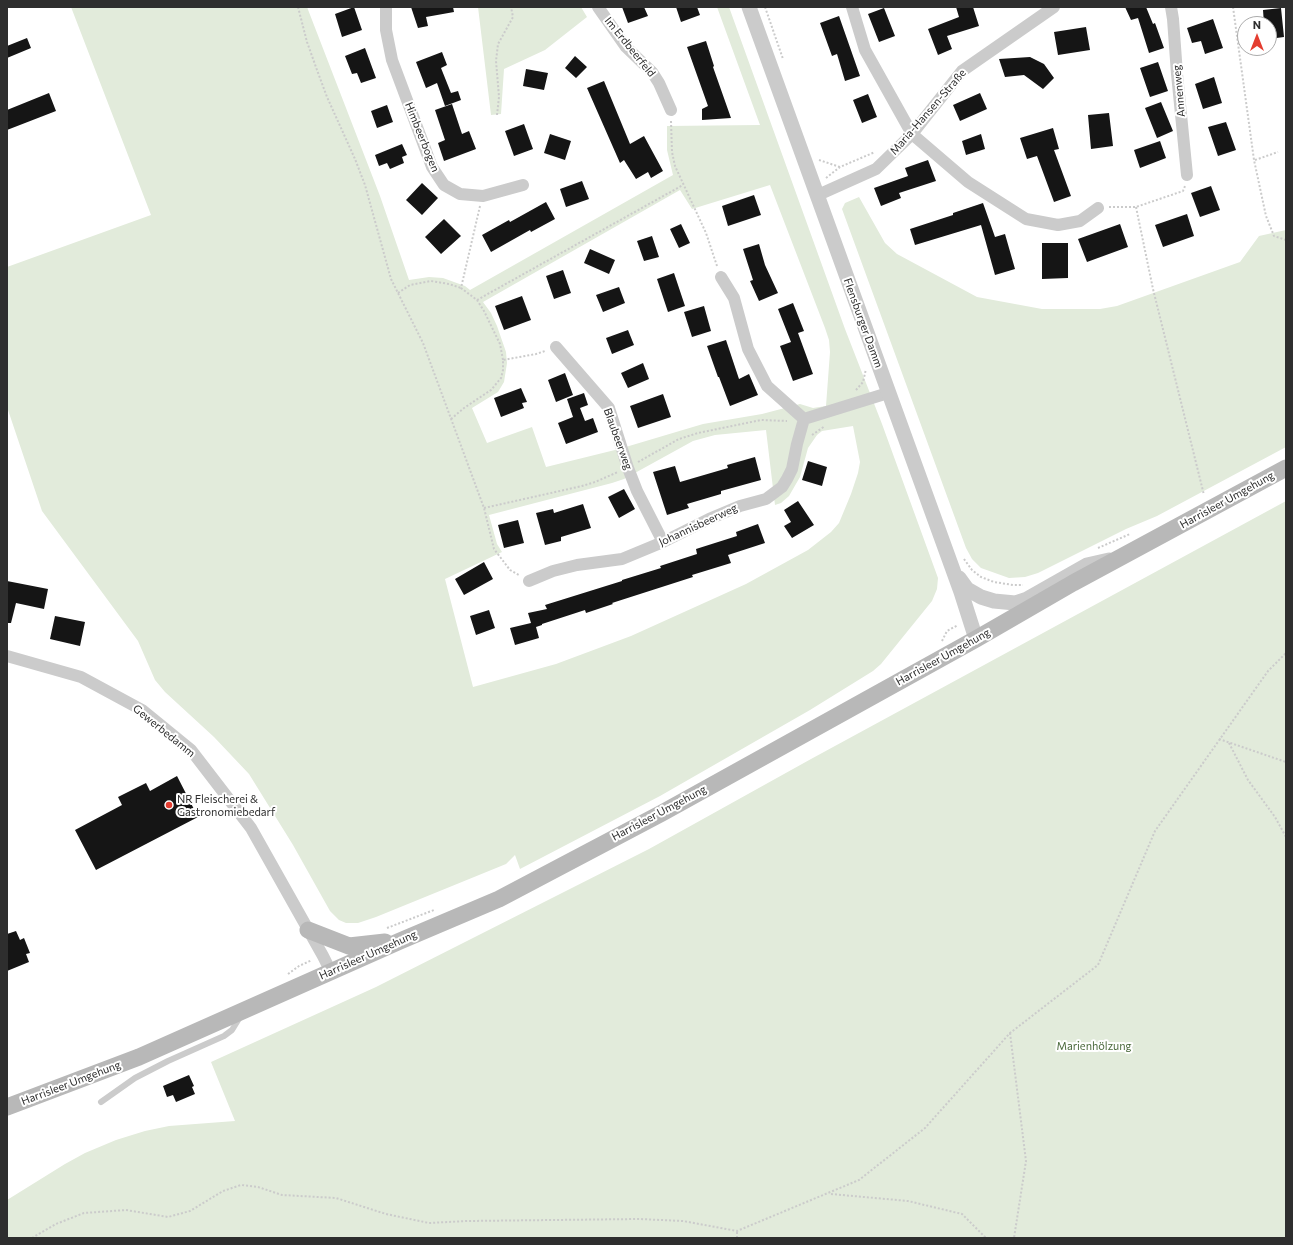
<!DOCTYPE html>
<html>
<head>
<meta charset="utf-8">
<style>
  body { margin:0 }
  #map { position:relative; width:1293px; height:1245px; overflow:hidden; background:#fff; font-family:Commissioner,sans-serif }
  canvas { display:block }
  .frame { position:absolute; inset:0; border:8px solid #2e2e2e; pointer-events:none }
  .north { position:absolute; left:1237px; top:16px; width:40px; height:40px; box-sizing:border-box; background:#fff; border:1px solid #ababab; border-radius:50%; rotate:0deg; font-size:11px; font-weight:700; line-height:16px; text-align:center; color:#2e2e2e }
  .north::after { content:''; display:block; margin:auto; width:14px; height:18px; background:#e43d30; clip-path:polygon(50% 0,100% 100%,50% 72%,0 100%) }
</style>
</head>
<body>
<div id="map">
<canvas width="1293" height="1245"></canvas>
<div class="frame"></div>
<div class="north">N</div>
</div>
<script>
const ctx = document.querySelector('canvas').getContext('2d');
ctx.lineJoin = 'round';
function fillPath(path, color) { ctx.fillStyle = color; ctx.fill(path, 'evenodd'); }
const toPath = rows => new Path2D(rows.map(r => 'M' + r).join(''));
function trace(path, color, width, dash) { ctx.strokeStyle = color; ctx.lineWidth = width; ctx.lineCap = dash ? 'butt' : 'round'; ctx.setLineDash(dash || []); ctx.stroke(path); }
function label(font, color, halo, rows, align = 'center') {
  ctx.font = font + ' Commissioner,sans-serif'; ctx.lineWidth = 4; ctx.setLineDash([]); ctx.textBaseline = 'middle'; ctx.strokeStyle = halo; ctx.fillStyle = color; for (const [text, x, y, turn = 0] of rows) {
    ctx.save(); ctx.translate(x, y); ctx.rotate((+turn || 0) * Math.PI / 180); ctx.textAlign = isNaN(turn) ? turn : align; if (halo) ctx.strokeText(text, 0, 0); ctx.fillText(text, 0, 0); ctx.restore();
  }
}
fillPath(toPath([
  [71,7,307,7,380,196,409,280,429,277,443,278,465,286,470,290,673,175,667,150,667,126,760,125,717,7,729,7,845,329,882,424,938,578,937,589,932,601,881,664,873,671,810,710,660,796,520,869,515,855,506,864,376,917,358,923,346,923,339,920,330,911,293,845,249,774,214,737,165,692,155,680,138,641,42,511,7,407,7,267,151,215],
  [770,185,825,328,829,340,830,352,826,406,813,408,800,404,762,414,703,424,619,449,546,467,532,427,487,443,472,408,498,392,504,382,507,363,506,352,497,326,491,313,483,302,680,190,692,209],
  [853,426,860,462,858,473,851,494,839,523,831,532,808,550,746,584,631,636,556,664,473,687,445,579,502,552,497,544,489,515,612,483,624,479,693,441,715,435,766,430,775,505,781,503,789,496,800,477,808,448,817,435,822,431],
  [478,7,581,7,587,17,545,50,504,69,501,114,491,115],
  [859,197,885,243,897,254,977,297,1042,309,1100,309,1117,306,1240,262,1259,236,1286,230,1286,447,1157,516,1126,529,1038,573,1025,577,1009,578,981,568,972,559,966,548,842,209,845,203],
  [1286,501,1286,1238,7,1238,7,1200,65,1164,85,1153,116,1140,145,1131,169,1126,235,1121,211,1062,376,987,649,849,811,759]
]), '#e2ebdb');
fillPath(toPath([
  [354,7,362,30,342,37,335,14],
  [411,7,453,7,454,12,426,17,428,26,418,28],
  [622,7,644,7,648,16,628,23],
  [676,7,697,7,700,15,681,22],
  [956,7,973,7,979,26,947,36,952,49,938,55,928,29,959,17],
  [1125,7,1146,7,1153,24,1155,23,1164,48,1149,53,1138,18,1131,20],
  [884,8,895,36,879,42,868,14],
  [1281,8,1284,37,1269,39,1269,24,1264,24,1263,10],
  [839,16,860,76,845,81,837,54,832,56,820,23],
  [1213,19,1223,48,1205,54,1201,41,1192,43,1187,28],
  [1086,27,1090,50,1058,55,1054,32],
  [27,38,31,48,7,58,7,46],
  [706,41,714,66,713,67,731,118,702,120,702,109,708,106,687,47],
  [365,48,376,78,361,83,357,73,352,74,345,56],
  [442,52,447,65,441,68,451,93,458,91,461,100,445,106,437,83,426,88,416,62],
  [575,56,587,67,576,78,565,68],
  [1030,57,1044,64,1054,78,1043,89,1024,75,1005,77,999,59],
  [1158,62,1168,91,1150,97,1140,68],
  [526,69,548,73,544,90,523,86],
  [1214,77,1222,103,1203,109,1195,84],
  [604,81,630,144,644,136,663,171,651,178,648,172,636,179,624,160,620,163,587,88],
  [49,93,56,111,7,130,7,110],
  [980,93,987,109,960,121,953,105],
  [868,94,877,117,862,123,853,100],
  [1161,102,1173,131,1157,138,1145,108],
  [452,104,462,134,469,131,476,149,444,161,438,143,445,140,435,110],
  [387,105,393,122,377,128,371,111],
  [1109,113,1113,146,1091,149,1088,115],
  [1226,122,1236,150,1218,156,1208,127],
  [524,124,533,149,514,156,505,131],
  [1053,128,1059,149,1054,150,1071,196,1054,202,1037,156,1027,159,1020,138],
  [550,134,571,141,565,160,544,153],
  [981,134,985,149,966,155,962,141],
  [1160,141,1166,158,1140,168,1134,150],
  [402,144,407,155,402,157,404,163,390,169,387,163,379,166,375,155],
  [928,160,936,181,899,193,901,198,881,206,874,188,908,176,905,168],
  [582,181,589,199,566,207,560,189],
  [422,183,438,198,422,215,406,200],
  [1211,186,1220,210,1200,217,1191,193],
  [754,195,761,215,728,226,722,206],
  [546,202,555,219,531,232,530,230,491,252,482,235,509,220,510,222],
  [983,203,995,237,1005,234,1015,269,995,275,981,225,915,245,910,229,953,215,953,213],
  [1187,214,1194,236,1163,247,1155,225],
  [444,219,461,236,441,254,425,237],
  [681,224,690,243,679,248,670,229],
  [1120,224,1128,247,1087,262,1078,239],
  [652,236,659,257,644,261,637,241],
  [1042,243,1068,243,1068,278,1042,279],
  [759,244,765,265,778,293,759,301,750,281,753,280,743,249],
  [590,249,615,260,609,274,584,263],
  [563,270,571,293,554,299,546,276],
  [674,273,685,306,668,312,657,279],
  [619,287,625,303,603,312,596,295],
  [522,296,531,320,504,330,495,306],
  [793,303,804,331,798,333,813,374,793,381,780,346,791,342,778,309],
  [704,306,711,331,692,337,684,312],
  [628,330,634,345,612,354,606,338],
  [726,340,739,379,749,374,758,395,730,406,719,377,718,377,707,346],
  [643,363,649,379,628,388,621,373],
  [565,373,573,395,556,402,548,380],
  [521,388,527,402,522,403,524,408,501,417,494,398],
  [584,393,588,405,580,408,585,421,593,418,598,432,566,444,558,423,573,417,567,399],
  [663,394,671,417,638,428,630,406],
  [755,457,761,480,721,491,721,494,687,504,689,508,667,515,653,472,675,466,680,482,728,468,727,465],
  [808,461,827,467,822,486,802,480],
  [624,489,635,509,619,518,608,497],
  [798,501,814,525,792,538,784,526,791,522,784,510],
  [583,504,591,528,561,537,561,541,545,545,536,513,553,509,554,513],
  [518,520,524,543,504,548,498,525],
  [758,524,765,543,728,555,731,563,692,575,693,577,612,603,613,604,586,613,585,610,542,624,542,625,536,627,539,638,515,645,510,628,531,623,528,613,547,609,545,605,622,581,622,580,661,568,660,566,697,554,696,549,737,536,736,532],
  [484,562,493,579,464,595,455,579],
  [7,581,48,589,44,609,16,603,11,623,7,623],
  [489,610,495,628,476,635,470,616],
  [55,616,85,622,80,646,50,639],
  [177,776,198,817,96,870,75,830,122,805,118,797,146,783,150,791],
  [16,931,20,940,24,938,30,953,26,954,29,962,7,971,7,934],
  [189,1075,194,1086,192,1087,195,1094,176,1102,173,1095,167,1097,163,1086]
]), '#151515');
trace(toPath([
  [298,7,307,42,317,70,327,97,355,159,365,185,391,279,423,343,484,508,494,549,510,570,519,575],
  [765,7,783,59],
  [1233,7,1254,160,1266,216,1274,236,1286,240],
  [497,115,499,97,496,61,498,44,513,17,511,7],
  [671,121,672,152,675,166,706,233,717,266],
  [819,160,840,167],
  [1255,160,1278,152],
  [826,178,840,167,875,152],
  [480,206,461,288,477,300,484,311,500,344,503,360],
  [1109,207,1136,207,1183,191,1185,186],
  [1136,207,1153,289,1204,495],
  [398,293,410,285,431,281,449,284,461,288],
  [477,300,683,185],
  [856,390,863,382,866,369],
  [451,419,464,408,491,390,501,378,503,370,503,360,536,354,545,351],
  [812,435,825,426],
  [638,462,679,439,698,433,761,420,787,421],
  [484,508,582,486,595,482,618,472],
  [1098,548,1130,534],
  [964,559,972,570,981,577,994,582,1013,585,1023,585],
  [942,641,947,631,958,625],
  [1219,739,1286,762],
  [1229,743,1248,780,1275,817,1286,837],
  [387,928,434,910],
  [288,974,299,966,312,960],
  [1010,1033,1026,1161,1014,1238],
  [831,1194,908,1201,962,1214,986,1238],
  [32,1238,56,1224,84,1213,126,1210,168,1217,190,1211,223,1191,241,1185,258,1187,282,1195,336,1198,386,1214,429,1223,467,1221,639,1219,683,1221,737,1231,859,1180,925,1128,1010,1033,1098,965,1155,831,1268,671,1286,653],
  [737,1238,737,1231]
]), '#cbcbcb', 2, [2, 2]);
trace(toPath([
  [101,1102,135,1078,168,1061,224,1036,232,1030,240,1017]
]), '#cbcbcb', 6);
trace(toPath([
  [386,7,386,30,392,60,432,167,444,185,460,194,483,196,523,185],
  [598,7,626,47,652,72,659,83,671,110],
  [852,7,865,50,912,134,968,182,1026,219,1058,225,1080,221,1098,208],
  [1171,7,1173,19,1177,74,1187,175],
  [818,195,876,169,912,134,962,71,1054,7],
  [721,277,734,298,748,349,767,386,804,419],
  [556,347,609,408,628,468,637,491,663,542],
  [529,581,553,571,577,565,622,559,663,542,709,519,740,506,766,499,782,487,787,479,792,469,797,444,804,419,888,393],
  [7,656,81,677,142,710,191,750,251,828,323,956,331,972]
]), '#cbcbcb', 12);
trace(toPath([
  [749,7,961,592,976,639],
  [959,578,967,589,981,597,994,601,1015,603,1027,599,1087,565,1109,560]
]), '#cbcbcb', 15);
trace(toPath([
  [308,930,349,946,385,942],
  [7,1107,139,1057,400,941,499,899,662,813,976,639,1073,583,1286,468]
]), '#b8b8b8', 17);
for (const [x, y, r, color] of [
  [169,805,4,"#e43d30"]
]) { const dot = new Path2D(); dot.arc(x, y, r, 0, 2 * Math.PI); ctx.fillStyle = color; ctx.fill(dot); trace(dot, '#fff', 1.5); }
label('11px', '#2e2e2e', '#fff', [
  ["Im Erdbeerfeld",630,47,51],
  ["Annenweg",1179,91,-95],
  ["Maria-Hansen-Straße",928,112,-49],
  ["Himbeerbogen",422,137,68],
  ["Flensburger Damm",863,323,70],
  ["Blaubeerweg",618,439,70],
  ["Harrisleer Umgehung",1227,500,-29],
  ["Johannisbeerweg",698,525,-25],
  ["Harrisleer Umgehung",943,657,-29],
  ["Gewerbedamm",164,731,39],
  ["Harrisleer Umgehung",659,813,-28],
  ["Harrisleer Umgehung",368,955,-24],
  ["Harrisleer Umgehung",71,1083,-21]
]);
label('11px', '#2e2e2e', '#fff', [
  ["NR Fleischerei &",177,799],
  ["Gastronomiebedarf",177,812]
], 'left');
label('11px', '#4a693b', '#fff', [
  ["Marienhölzung",1094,1046]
]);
</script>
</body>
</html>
